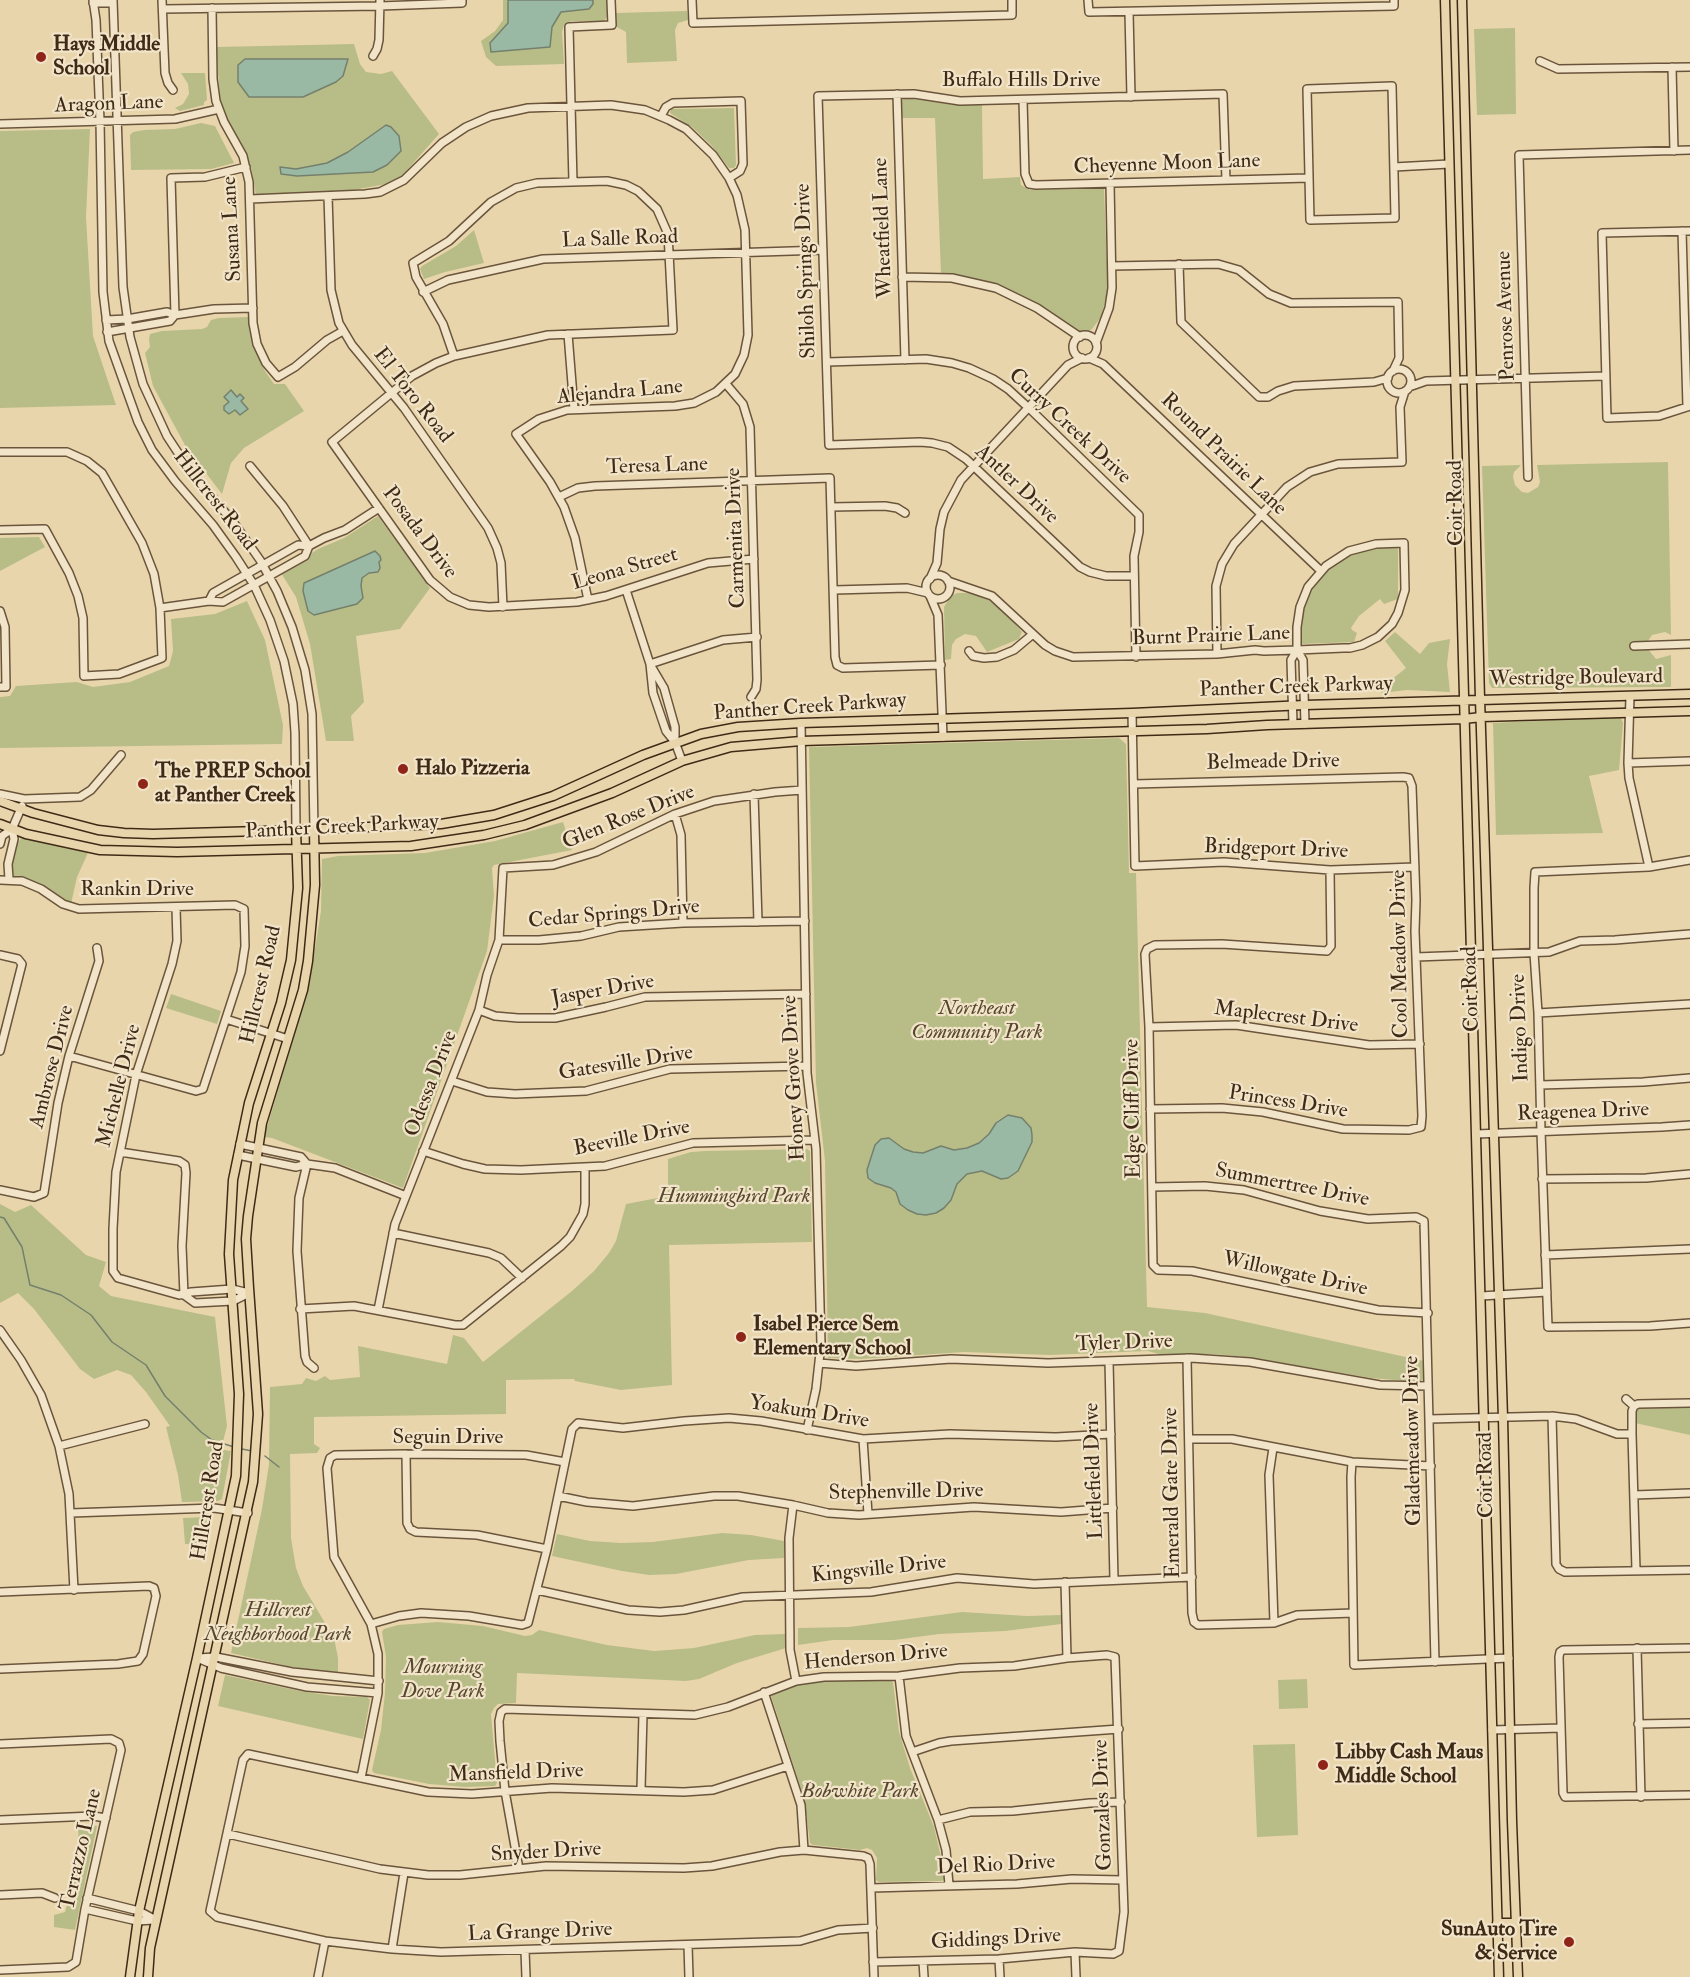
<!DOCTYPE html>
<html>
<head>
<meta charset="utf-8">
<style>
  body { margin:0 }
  canvas { display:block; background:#e9d5ab }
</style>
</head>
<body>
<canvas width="1690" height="1977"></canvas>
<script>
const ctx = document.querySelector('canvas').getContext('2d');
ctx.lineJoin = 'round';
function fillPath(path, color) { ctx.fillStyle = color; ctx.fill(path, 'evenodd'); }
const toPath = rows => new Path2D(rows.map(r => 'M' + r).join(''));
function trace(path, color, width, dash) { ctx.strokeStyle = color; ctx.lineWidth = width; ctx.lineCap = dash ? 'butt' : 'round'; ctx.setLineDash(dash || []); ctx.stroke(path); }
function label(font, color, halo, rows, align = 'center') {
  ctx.font = font + ' "IM FELL Double Pica",serif'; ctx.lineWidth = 4.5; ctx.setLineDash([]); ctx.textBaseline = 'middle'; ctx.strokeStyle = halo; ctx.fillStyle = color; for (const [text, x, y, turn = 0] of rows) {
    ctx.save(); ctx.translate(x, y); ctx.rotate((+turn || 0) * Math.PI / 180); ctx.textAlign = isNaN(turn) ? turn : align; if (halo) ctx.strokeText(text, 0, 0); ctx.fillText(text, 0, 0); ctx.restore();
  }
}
fillPath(toPath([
  [503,0,607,0,607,17,604,21,571,21,564,25,562,32,564,64,496,66,486,57,481,41,495,31,503,20],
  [687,11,688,20,678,23,675,30,677,61,627,63,626,32,615,26,615,13],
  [1515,28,1516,114,1477,115,1474,29],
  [354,44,360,64,366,72,381,74,392,71,439,134,401,177,387,184,353,190,256,195,251,166,225,115,220,99,216,47],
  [181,73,205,73,207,100,204,102,204,105,180,111,175,108,183,104,189,94,188,84],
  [905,98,955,105,982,105,983,179,1020,177,1021,185,1030,190,1102,187,1104,189,1108,291,1101,317,1092,329,1087,332,1075,332,1053,315,1028,299,1008,290,977,279,941,274,935,118,900,118,900,102],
  [734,108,736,165,734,168,729,168,712,146,692,127,670,113,671,109],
  [201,123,215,126,234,163,211,169,131,170,130,135,133,132,144,130,175,129],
  [90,129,86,217,93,336,116,405,0,408,0,131],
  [474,230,484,263,445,272,424,279,420,269,422,266,456,246],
  [249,317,253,347,265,371,274,384,285,384,304,411,244,448,231,463,222,494,186,447,153,386,145,353,150,347,149,339,150,334,162,331,202,329,207,327,211,320,219,318],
  [1668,462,1671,635,1665,632,1652,635,1648,641,1647,648,1656,659,1671,655,1671,687,1492,688,1489,683,1482,466,1521,465,1514,472,1513,477,1515,485,1522,492,1528,493,1538,487,1540,482,1537,465],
  [378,516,430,588,400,629,356,636,364,702,351,716,354,741,326,741,310,644,296,597,281,573,318,549,344,538],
  [39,537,45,547,0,571,0,538],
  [1378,548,1398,548,1398,599,1384,604,1380,599,1359,616,1351,628,1352,630,1357,633,1354,642,1302,644,1301,634,1303,611,1312,590,1326,571,1339,561,1358,552],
  [957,593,970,593,991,601,1007,615,1022,632,1019,639,987,652,976,636,965,634,956,639,952,645,951,659,945,660,944,607,950,597],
  [247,601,265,640,283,725,282,744,0,748,0,697,10,696,16,686,77,682,93,687,130,682,169,666,173,651,171,619,215,614],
  [1395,632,1420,654,1429,643,1450,639,1447,664,1450,692,1407,690,1381,693,1386,684,1406,668,1385,641],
  [1617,717,1621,718,1623,723,1619,770,1589,776,1603,833,1496,835,1493,723],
  [1119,738,1126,744,1129,873,1136,873,1147,1307,1205,1313,1424,1361,1424,1379,1418,1382,1371,1378,1247,1357,1213,1354,1166,1356,1148,1351,1050,1355,964,1352,860,1359,828,1358,825,1161,816,1083,809,747],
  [563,822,572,850,494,865,492,868,494,896,487,951,403,1188,272,1138,264,1137,309,986,321,911,322,859,338,856,425,853,495,841],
  [22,837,88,853,77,877,71,904,12,877,11,874,16,845],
  [171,994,221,1011,217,1024,166,1008],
  [807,1149,810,1151,812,1242,669,1245,672,1385,621,1390,575,1381,574,1379,506,1380,506,1414,314,1417,314,1444,320,1448,317,1453,290,1454,291,1538,296,1568,303,1586,334,1638,338,1658,338,1674,287,1666,231,1653,262,1509,269,1464,270,1387,302,1384,306,1378,316,1381,325,1376,330,1380,360,1377,358,1346,447,1364,453,1335,464,1338,483,1362,572,1291,594,1271,609,1253,616,1241,626,1204,668,1196,668,1159,691,1152,706,1151],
  [0,1204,15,1212,31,1205,86,1255,106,1262,99,1286,111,1296,215,1317,227,1426,220,1453,224,1450,231,1451,222,1499,218,1501,182,1502,178,1475,166,1427,170,1426,146,1392,131,1375,117,1370,94,1379,80,1369,34,1309,18,1293,0,1303],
  [1690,1406,1690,1435,1635,1423,1635,1413,1639,1407],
  [209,1517,203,1544,185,1544,183,1518],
  [722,1533,751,1535,784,1541,784,1558,749,1560,676,1574,649,1575,622,1571,552,1556,557,1534,590,1541,621,1543,653,1542],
  [962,1612,1027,1616,1061,1615,1061,1624,1005,1631,939,1634,894,1640,833,1640,798,1645,798,1628,849,1627],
  [438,1622,483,1626,525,1636,532,1635,539,1630,607,1645,654,1651,694,1648,755,1635,785,1634,786,1648,737,1663,699,1679,686,1681,517,1673,516,1703,498,1704,494,1708,491,1714,497,1783,495,1786,465,1787,429,1784,374,1773,372,1770,381,1730,385,1693,386,1657,382,1632,384,1629,398,1625],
  [225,1675,300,1691,333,1696,367,1697,370,1700,363,1739,218,1706],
  [848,1679,890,1680,893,1682,899,1732,910,1768,934,1827,942,1861,944,1879,942,1881,879,1882,876,1880,877,1858,872,1850,867,1848,860,1850,813,1845,810,1843,804,1798,771,1696,772,1692,807,1683],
  [1307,1679,1308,1708,1279,1709,1278,1680],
  [1295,1744,1298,1835,1257,1837,1253,1745],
  [78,1823,97,1826,75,1930,54,1927,54,1915,65,1912,69,1897,79,1856]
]), '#b8bd88');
const water = toPath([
  [508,0,593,0,593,4,589,9,561,12,552,27,550,47,491,52,490,43,508,23,508,0],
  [245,59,348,59,343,76,336,82,303,97,249,97,238,82,238,65,245,59],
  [386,125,391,127,399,136,401,151,387,165,373,172,297,176,281,174,280,167,296,169,327,163,348,152,386,125],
  [231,390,237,397,240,394,244,398,241,401,248,409,240,415,235,410,229,414,224,410,224,406,229,402,224,397,231,390],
  [375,551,380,556,381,560,379,562,380,568,378,572,369,573,362,578,361,586,363,598,357,604,314,615,308,611,303,591,304,583,375,551],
  [1008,1115,1022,1118,1031,1128,1032,1135,1032,1142,1018,1171,1008,1178,1001,1179,982,1171,967,1174,957,1184,951,1200,944,1208,936,1213,926,1215,917,1214,908,1210,900,1204,896,1192,891,1188,875,1183,868,1178,867,1170,875,1145,881,1139,889,1138,904,1149,913,1152,923,1153,941,1146,954,1150,967,1148,979,1143,989,1134,996,1123,1008,1115]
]);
fillPath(water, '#99b9a4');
trace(water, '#75806c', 1.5);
trace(toPath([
  [0,1217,4,1218,22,1247,30,1285,61,1295,91,1315,112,1342,146,1365,165,1396,201,1432,212,1440,234,1447],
  [242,1449,252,1451],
  [265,1456,279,1467]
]), '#75806c', 1.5);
const minor = toPath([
  [93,0,96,20,100,121,103,292,109,341,138,422,152,450,175,481,213,525,236,557,254,585,270,620,284,661,293,704,295,733,296,830],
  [113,0,123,287,130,337,143,384,167,436,190,471,234,523,260,560,277,591,292,627,305,670,312,714,314,830],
  [162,0,165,73,168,83,173,90],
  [692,0,693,23,1012,15,1012,0],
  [1088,0,1089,12,1394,6,1394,0],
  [93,3,113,3],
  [212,8,213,79,216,101,224,122,243,156,249,182,253,323,257,344,266,363,278,377,295,367,327,340,343,331],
  [163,9,380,6,462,3,462,0],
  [1129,12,1131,97],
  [373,56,377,49,379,40,380,0],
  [1540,61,1558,69,1690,67],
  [1672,67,1674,151],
  [1392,86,1395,218,1310,220,1307,89,1392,86],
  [897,94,905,360],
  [1023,100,1025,174,1029,184,1036,185,1309,178],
  [661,116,666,107,673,103,741,101,743,164,740,171,729,178],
  [0,124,175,119,219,109],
  [1394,167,1449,164],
  [573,182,569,27,612,25,611,0],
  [328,196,331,290,339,323,352,345,404,408,488,528,497,548,501,563,503,607],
  [250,199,365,194,380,192,404,180,442,143,466,127,491,116,528,108,611,105,645,110,669,120,686,129,713,155,729,178,737,195,745,230,748,335,744,355,735,374,716,392,694,403,675,406,567,410,539,419,516,434,550,482,564,507,575,538,588,600],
  [1682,231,1687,407],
  [1690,231,1602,233,1607,418,1659,416,1690,406],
  [1179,264,1181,322,1259,397,1268,397,1278,391,1294,386,1374,382,1388,378],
  [1112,266,1218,264,1239,270,1269,294,1291,303,1398,302,1399,358,1393,371],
  [902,277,952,278,996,288,1037,308,1080,337],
  [423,292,448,280,543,259,823,250],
  [175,315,171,178,205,177,246,167],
  [106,320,127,319,167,312,175,315,214,309,253,308],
  [107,332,170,321,175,315],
  [568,334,574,409],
  '1073 347a12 12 0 1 1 24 0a12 12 0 1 1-24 0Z',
  [1096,343,1109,308,1112,288,1110,183],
  [454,356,443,324,416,277,413,263,449,241,491,202,516,188,537,183,607,181,626,185,638,191,657,209,668,234,673,330,548,335,454,356,436,363,412,376,332,442,430,580,450,597,469,605,489,607,577,602,606,596,708,563,754,559],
  [1089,358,1103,364,1321,571],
  [827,362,926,359,952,363,969,368,993,379,1008,389,1032,411,1139,515,1139,532,1134,556,1136,657],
  '1387 381a12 12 0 1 1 24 0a12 12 0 1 1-24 0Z',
  [726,384,743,404,750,427,757,680,756,689,751,697],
  [1409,387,1426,381,1606,376],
  [0,452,67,452,87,461,102,473,142,543,154,574,160,608,162,658,119,674,84,676,83,618,78,596,69,573,45,529,0,530],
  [250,466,283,506,309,546],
  [1528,477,1519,155,1690,150],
  [559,497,578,488,595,486,830,478,835,657,837,665,843,668,941,665],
  [831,507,885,506,897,508,905,513],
  '926 587a12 12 0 1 1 24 0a12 12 0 1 1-24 0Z',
  [1134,576,1106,576,1090,572,1080,567,966,459,948,447,932,443,920,442,829,445,818,96,914,94,960,101,1223,94,1226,180],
  [930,579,937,563,940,529,944,512,961,480,1068,365,1082,358],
  [948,581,992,596,1045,645,1055,651,1073,657,1217,654,1255,650,1264,651,1297,650,1344,648,1350,648,1362,645,1378,637,1392,624,1398,613,1405,590,1404,543,1376,544,1349,551,1326,566,1308,587,1300,607,1297,627,1297,650,1303,660,1305,724],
  [626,590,650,664,653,693,666,731,675,742],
  [834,590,907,588,928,593],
  [930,596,938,615,943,737],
  [209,601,213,593,298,545,309,546,324,538,345,530,379,508],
  [160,608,209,601,223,602,305,556,309,546],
  [0,611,5,627,6,687,0,687],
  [1634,646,1690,644],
  [969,651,973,656,984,658,997,657,1014,650,1033,634],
  [1217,654,1216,586,1222,564,1234,544,1287,487,1310,472,1338,464,1402,462,1400,407,1405,391],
  [650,664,723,640,757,637],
  [651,666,664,688,675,727,675,742,682,761],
  [1630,696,1628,763,1629,778,1649,867],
  [1132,713,1135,866,1224,862,1330,870,1415,867],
  [801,723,807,1073,816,1149,821,1344,816,1389,807,1430],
  [1293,724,1291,660,1297,650],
  [1628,763,1690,761],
  [1134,784,1403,777,1409,778,1412,786,1416,900,1415,931,1422,1116,1421,1127,1409,1130,1343,1129,1263,1112,1222,1108,1150,1109],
  [0,794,24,799,80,797,91,790,121,755],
  [754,794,758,922],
  [675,814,681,835,683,923],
  [0,844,2,836,12,829,22,806],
  [1690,860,1649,867,1535,872,1534,888,1534,953,1538,1013,1541,1131,1548,1327,1650,1326,1690,1323],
  [1330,870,1331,946,1327,951,1222,944,1155,945,1147,949,1145,954,1149,1027,1153,1265,1158,1270,1192,1271,1378,1310,1428,1313],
  [9,879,8,864,14,839,12,829],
  [0,880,22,881,41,889,63,904,79,909,235,905,244,909,245,946,241,972,203,1089,196,1091,69,1056],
  [176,908,177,941,172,964,136,1075,116,1172,113,1229,113,1271,118,1278,179,1295,191,1292,232,1289,249,1293],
  [499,940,539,940,581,936,619,927,683,923,805,921],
  [0,955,18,959,22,964,0,1051],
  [1416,957,1549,952,1580,941,1615,940,1690,934],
  [479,1010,495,1016,518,1018,555,1018,606,1007,645,997,806,994],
  [1538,1013,1690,1004],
  [226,1019,288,1039],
  [1149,1027,1236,1025,1369,1045,1420,1044],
  [452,1081,487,1092,515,1094,586,1091,670,1069,807,1066],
  [1540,1085,1643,1082,1690,1078],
  [1476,1134,1662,1127,1690,1125],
  [240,1144,301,1157,307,1164],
  [423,1151,463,1164,485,1169,521,1170,605,1166,693,1143,815,1140],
  [120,1152,179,1161,185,1165,186,1173,182,1246,184,1295],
  [238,1155,296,1167,307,1164,335,1168,406,1196],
  [307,1164,299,1198,297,1251,305,1356,307,1362,314,1368],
  [1542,1179,1646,1178,1690,1174],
  [1152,1187,1205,1186,1244,1190,1320,1211,1368,1219,1416,1217,1424,1221,1435,1662],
  [0,1190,34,1197,44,1193,58,1103,69,1056,99,961,97,948],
  [393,1233,489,1253,501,1258,522,1278],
  [1545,1255,1690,1249],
  [184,1295,195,1303,233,1301,249,1293],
  [1481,1296,1547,1292],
  [300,1309,354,1306,455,1325,463,1325,561,1246,570,1237,583,1214,585,1204,585,1168],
  [378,1310,395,1224,479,1010,487,975,499,940,503,868,553,865,596,852,675,814,714,801,775,792,802,790],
  [0,1330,21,1360,41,1395,59,1446,69,1494,74,1590],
  [1187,1358,1192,1613,1194,1622,1198,1625,1274,1623,1297,1615,1353,1613],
  [1109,1361,1114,1580],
  [819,1363,856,1366,951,1359,1048,1363,1191,1358,1250,1362,1380,1385,1428,1386],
  [1626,1399,1634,1406],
  [1634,1406,1632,1411,1632,1434,1636,1570],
  [1634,1406,1638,1404,1690,1403],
  [1552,1416,1556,1564,1559,1569,1565,1572,1690,1570],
  [1429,1419,1552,1416,1576,1419,1617,1434,1632,1434],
  [863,1439,868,1514],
  [1189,1439,1232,1439,1352,1462,1431,1466],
  [59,1446,145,1424],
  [1273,1448,1269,1475,1274,1623],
  [406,1454,407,1523,410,1529,416,1532,477,1535,547,1549],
  [1352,1462,1351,1477,1354,1665,1509,1658],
  [1634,1495,1690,1493],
  [558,1496,587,1502,633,1506,714,1496,738,1496,793,1505,828,1513,859,1515,974,1507,1061,1512,1113,1508],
  [793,1505,789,1538,790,1650,796,1681],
  [71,1513,214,1508,248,1513],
  [1065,1582,1067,1658],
  [537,1590,628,1610,660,1612,684,1610,743,1597,871,1592,957,1578,1034,1584,1192,1577],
  [0,1592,149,1586,154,1588,156,1596,143,1654,138,1661,118,1664,0,1669],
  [371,1624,399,1616,421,1613,469,1616,522,1625,528,1623,547,1549,572,1429,578,1423,623,1428,684,1421,729,1418,761,1421,863,1439,950,1434,1056,1437,1111,1434],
  [1637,1648,1641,1797],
  [1690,1648,1563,1650,1560,1652,1559,1657,1563,1793,1565,1797,1690,1795],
  [197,1658,221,1668,307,1687,378,1693],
  [197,1658,216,1657,292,1672,379,1681],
  [899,1676,906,1736,938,1820,946,1850,949,1885],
  [764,1692,801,1805,804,1850],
  [1638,1724,1690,1723],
  [1492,1730,1561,1728],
  [0,1744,111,1739,119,1743,121,1750,85,1909,76,1962,68,1967,0,1970],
  [912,1752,939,1743,951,1741,1119,1729],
  [788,1766,713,1790,684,1792,552,1788,472,1794,428,1792,248,1754,243,1760,210,1911,217,1917,325,1941,392,1949,441,1952,800,1941,838,1930,873,1928],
  [361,1778,378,1693,378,1654,371,1624,334,1557,327,1468,330,1458,335,1455,406,1454,526,1455,565,1462],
  [641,1789,643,1714],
  [0,1820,93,1816,106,1818],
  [938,1820,970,1812,1013,1811,1090,1803,1121,1802],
  [228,1834,380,1869,428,1875,460,1875,546,1866,684,1868,712,1866,780,1852,804,1850,863,1856,868,1858,870,1864,874,1977],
  [519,1869,505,1791,500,1741,499,1721,501,1712,505,1709,695,1715,728,1707,796,1681,824,1677,899,1676,960,1668,1014,1666,1067,1658,1107,1655,1115,1657,1124,1912,1119,1951,1113,1954,1075,1952,999,1959,873,1962],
  [871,1888,1017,1884,1072,1879,1123,1880],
  [0,1895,42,1893,55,1898],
  [87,1898,139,1911,156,1920],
  [85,1909,137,1921,154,1920],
  [688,1945,689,1977],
  [392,1949,404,1873],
  [525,1950,526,1977],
  [1075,1952,1076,1977],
  [999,1959,1000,1977],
  [923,1961,924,1977],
  [318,1977,325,1941]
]);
const major = toPath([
  [1445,0,1499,1977],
  [1462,0,1480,699,1503,1418,1512,1821,1518,1977],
  [0,801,33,813,98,830,124,833,153,834,296,830,441,824,494,815,553,796,643,755,701,734,738,727,801,723,1132,713,1305,705,1690,694],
  [0,824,26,834,100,850,177,852,411,846,484,835,525,825,612,793,682,761,731,747,801,741,1207,729,1267,725,1464,719,1481,717,1690,711],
  [1497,1923,1516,1923],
  [130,1977,139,1911,197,1658,236,1476,239,1394,229,1254,233,1180,249,1103,281,1003,291,960,298,888,296,830],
  [148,1977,150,1948,253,1482,258,1414,249,1288,246,1239,248,1216,262,1123,303,990,308,961,315,885,314,830]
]);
trace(minor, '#6a553c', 10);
trace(major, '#3f2a17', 11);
trace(minor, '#f1e4c8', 7);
trace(major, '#e9d5ab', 8);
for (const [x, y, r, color] of [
  [41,57,6,"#8f2418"],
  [403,769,6,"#8f2418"],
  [143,784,6,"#8f2418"],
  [741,1337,6,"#8f2418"],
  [1323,1765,6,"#8f2418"],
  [1569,1942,6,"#8f2418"]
]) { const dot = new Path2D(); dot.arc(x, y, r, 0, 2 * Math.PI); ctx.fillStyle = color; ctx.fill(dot); trace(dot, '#f1e4c8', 2); }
label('bold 21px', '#3f2a17', '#f1e4c8', [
  ["Hays Middle",53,45],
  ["School",53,69],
  ["Halo Pizzeria",415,769],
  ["The PREP School",155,772],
  ["at Panther Creek",155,796],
  ["Isabel Pierce Sem",753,1325],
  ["Elementary School",753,1349],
  ["Libby Cash Maus",1335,1753],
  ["Middle School",1335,1777],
  ["SunAuto Tire",1557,1930,"right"],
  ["& Service",1557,1954,"right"]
], 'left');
label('21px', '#3f2a17', '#f1e4c8', [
  ["Buffalo Hills Drive",1021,81],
  ["Aragon Lane",109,105,-2],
  ["Cheyenne Moon Lane",1167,165,-2],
  ["Wheatfield Lane",884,228,-92],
  ["Susana Lane",233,229,-93],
  ["La Salle Road",620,240,-2],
  ["Shiloh Springs Drive",807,271,-92],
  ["Penrose Avenue",1507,316,-92],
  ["Alejandra Lane",620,393,-5],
  ["El Toro Road",412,396,52],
  ["Curry Creek Drive",1069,427,43],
  ["Round Prairie Lane",1223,455,44],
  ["Teresa Lane",657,467,-2],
  ["Antler Drive",1016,485,43],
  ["Hillcrest Road",214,501,52],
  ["Coit Road",1457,503,-91],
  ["Posada Drive",419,533,53],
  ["Carmenita Drive",737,538,-92],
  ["Leona Street",625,570,-16],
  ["Burnt Prairie Lane",1211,637,-2],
  ["Westridge Boulevard",1576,679,-1],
  ["Panther Creek Parkway",1296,688,-2],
  ["Panther Creek Parkway",810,708,-4],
  ["Belmeade Drive",1273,763,-1],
  ["Glen Rose Drive",629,818,-22],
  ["Panther Creek Parkway",342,828,-3],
  ["Bridgeport Drive",1276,850,2],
  ["Rankin Drive",137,890],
  ["Cedar Springs Drive",614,915,-5],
  ["Cool Meadow Drive",1401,954,-91],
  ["Hillcrest Road",262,985,-77],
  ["Coit Road",1472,989,-92],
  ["Jasper Drive",603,991,-10],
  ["Maplecrest Drive",1286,1018,7],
  ["Indigo Drive",1521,1028,-92],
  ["Gatesville Drive",626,1064,-9],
  ["Ambrose Drive",53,1067,-76],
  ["Honey Grove Drive",795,1078,-93],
  ["Odessa Drive",432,1084,-69],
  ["Michelle Drive",120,1086,-76],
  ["Princess Drive",1288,1103,9],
  ["Edge Cliff Drive",1134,1109,-91],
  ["Reagenea Drive",1583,1113,-2],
  ["Beeville Drive",632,1139,-11],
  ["Summertree Drive",1292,1186,11],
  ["Willowgate Drive",1295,1275,12],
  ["Tyler Drive",1124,1344,-2],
  ["Yoakum Drive",809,1413,9],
  ["Seguin Drive",448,1438],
  ["Glademeadow Drive",1414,1441,-91],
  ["Littlefield Drive",1095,1471,-92],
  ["Coit Road",1487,1475,-91],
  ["Stephenville Drive",906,1493,-1],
  ["Emerald Gate Drive",1173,1493,-91],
  ["Hillcrest Road",209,1501,-81],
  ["Kingsville Drive",879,1570,-6],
  ["Henderson Drive",876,1658,-5],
  ["Mansfield Drive",516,1774,-2],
  ["Gonzales Drive",1104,1805,-92],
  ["Terrazzo Lane",82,1850,-77],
  ["Snyder Drive",546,1853,-3],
  ["Del Rio Drive",996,1866,-3],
  ["La Grange Drive",540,1933,-2],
  ["Giddings Drive",996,1940,-3]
]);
label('italic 21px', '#57472e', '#f1e4c8', [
  ["Northeast",977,1009],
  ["Community Park",977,1033],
  ["Hummingbird Park",734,1197],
  ["Hillcrest",278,1611],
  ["Neighborhood Park",278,1635],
  ["Mourning",443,1668],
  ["Dove Park",443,1692],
  ["Bobwhite Park",860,1792]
]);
</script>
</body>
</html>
